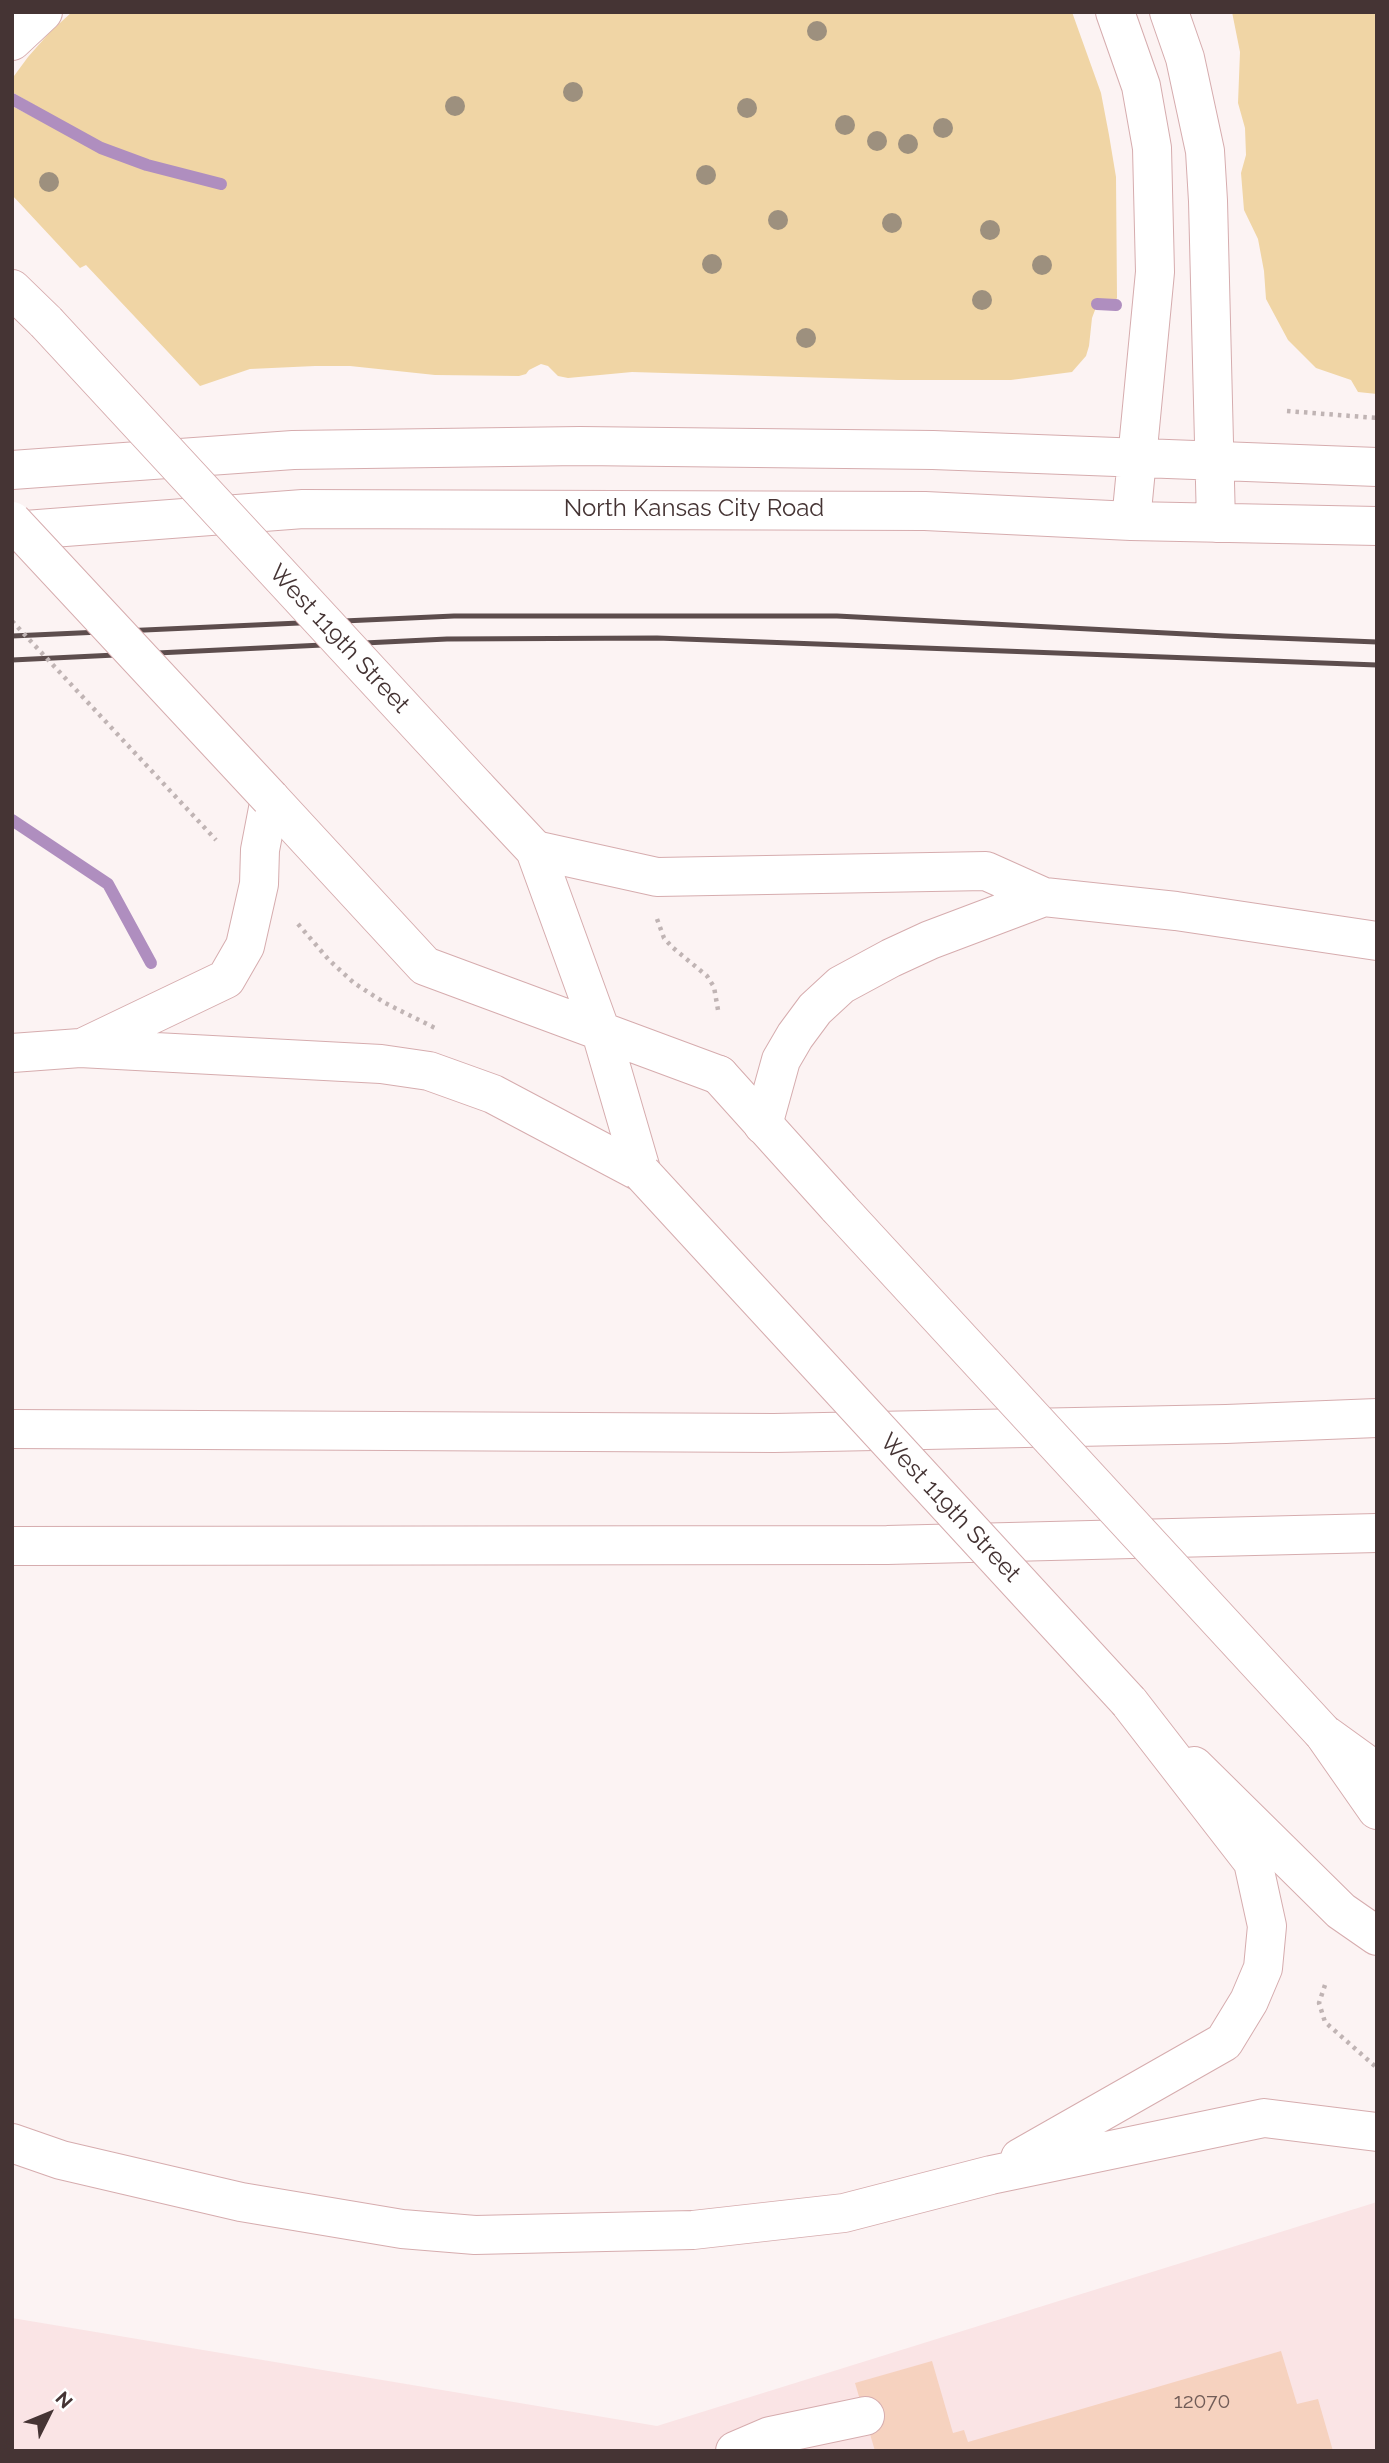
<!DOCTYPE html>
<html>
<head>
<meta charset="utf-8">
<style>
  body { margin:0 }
  #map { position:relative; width:1389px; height:2463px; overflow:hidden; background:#fcf3f3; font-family:Raleway,sans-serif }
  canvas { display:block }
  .frame { position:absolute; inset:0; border:14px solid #453434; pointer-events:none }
  .north { position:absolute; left:14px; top:2379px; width:70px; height:70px; -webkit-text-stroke:5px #fff; paint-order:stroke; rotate:47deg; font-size:19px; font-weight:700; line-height:28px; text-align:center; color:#453434 }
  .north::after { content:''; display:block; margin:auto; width:24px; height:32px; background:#453434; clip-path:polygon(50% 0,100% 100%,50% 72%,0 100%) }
</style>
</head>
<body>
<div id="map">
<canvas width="1389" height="2463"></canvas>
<div class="frame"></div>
<div class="north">N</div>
</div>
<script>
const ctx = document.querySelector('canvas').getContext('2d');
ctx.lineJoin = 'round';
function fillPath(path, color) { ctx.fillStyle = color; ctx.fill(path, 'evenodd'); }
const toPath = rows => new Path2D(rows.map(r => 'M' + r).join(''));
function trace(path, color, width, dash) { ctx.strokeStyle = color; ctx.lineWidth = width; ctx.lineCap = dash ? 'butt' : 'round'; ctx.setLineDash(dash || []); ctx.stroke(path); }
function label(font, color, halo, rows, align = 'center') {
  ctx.font = font + ' Raleway,sans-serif'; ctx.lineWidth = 5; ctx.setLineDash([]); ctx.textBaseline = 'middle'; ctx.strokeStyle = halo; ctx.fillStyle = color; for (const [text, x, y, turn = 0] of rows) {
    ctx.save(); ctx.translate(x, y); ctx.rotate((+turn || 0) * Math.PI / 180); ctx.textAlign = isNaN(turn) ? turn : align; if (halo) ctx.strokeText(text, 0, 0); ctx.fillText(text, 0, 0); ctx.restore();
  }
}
fillPath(toPath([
  [1377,2202,1377,2451,12,2451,12,2318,657,2426]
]), '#fae4e5');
fillPath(toPath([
  [72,12,1072,12,1101,93,1109,135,1116,177,1117,298,1114,303,1098,302,1092,318,1089,346,1086,356,1072,372,1011,380,898,380,632,372,568,378,558,376,548,366,541,364,529,370,526,374,519,376,435,375,350,366,315,366,250,369,200,386,86,265,80,268,12,195,12,106,99,151,146,168,222,186,223,180,147,161,102,145,12,92,14,76,28,57,50,32],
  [1232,12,1377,12,1377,394,1358,392,1351,380,1316,368,1288,340,1266,299,1264,271,1258,239,1244,210,1241,173,1246,155,1245,128,1238,103,1240,52]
]), '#f0d5a5');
trace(toPath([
  [12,99,101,148,147,165,221,184],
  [1097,304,1116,305],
  [12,820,108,884,151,963]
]), '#af8ebf', 12);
fillPath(toPath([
  [1281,2351,1297,2404,1318,2399,1333,2451,875,2451,855,2383,932,2361,953,2433,964,2430,968,2442]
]), '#f6d2bf');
const street = toPath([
  [735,2451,770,2436,865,2416]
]);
const secondary = toPath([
  [1115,12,1141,86,1152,148,1155,272,1131,521],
  [1169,12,1185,58,1205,151,1208,201,1216,523],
  [12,41,43,12],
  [12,289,46,322],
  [12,470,293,450,580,446,933,450,1377,467],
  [12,531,303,509,925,511,1131,521,1377,526],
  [476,787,535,850,600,1029,642,1173],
  [270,798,425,966,719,1075]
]);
const primary = toPath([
  [719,1075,838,1207],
  [1326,1737,1377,1810],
  [1194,1766,1341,1911,1377,1936]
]);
const highway = toPath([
  [535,850,657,877,986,871,1044,897,1176,911,1377,941],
  [86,1046,226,979,245,946,259,884,260,850,270,798],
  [12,1053,80,1048,381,1064,429,1071,493,1094,642,1173],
  [763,1125,781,1060,795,1036,815,1009,841,985,891,958,930,940,1044,897],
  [12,1429,774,1433,1226,1424,1377,1418],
  [12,1546,887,1545,1377,1533],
  [1323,1733,1377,1772],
  [12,2143,61,2160,241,2202,402,2229,475,2235,693,2230,844,2213,991,2175,1264,2118,1377,2132],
  [1020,2158,1224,2042,1249,2001,1263,1968,1267,1926,1253,1862,1129,1702]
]);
trace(street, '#d6acae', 40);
trace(secondary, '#d6acae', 40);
trace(primary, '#d6acae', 40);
trace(highway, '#d6acae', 40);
trace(toPath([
  [1287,411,1377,418],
  [657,919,664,938,672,947,707,976,714,987,718,1010],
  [298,924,329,960,354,983,385,1003,435,1028],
  [1325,1985,1319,2003,1325,2022,1377,2068]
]), '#c0b4b4', 4.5, [3.5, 5]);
trace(street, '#fff', 38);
trace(secondary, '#fff', 38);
trace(primary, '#fff', 38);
trace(highway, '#fff', 38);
trace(toPath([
  [12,636,454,616,837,616,1225,636,1377,642],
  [12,660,447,639,657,638,1377,665]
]), '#5d4d4d', 5);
const secondaryBridge = toPath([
  [46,322,476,787],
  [12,521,270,798]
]);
const primaryBridge = toPath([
  [642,1173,1129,1702],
  [838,1207,1323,1733]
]);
trace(secondaryBridge, '#d6acae', 40, []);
trace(primaryBridge, '#d6acae', 40, []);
trace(toPath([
  [12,621,216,840]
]), '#c0b4b4', 4.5, [3.5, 5]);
trace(secondaryBridge, '#fff', 38);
trace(primaryBridge, '#fff', 38);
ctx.fillStyle = '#9d907e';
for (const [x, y] of [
  [817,31],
  [573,92],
  [455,106],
  [747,108],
  [845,125],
  [943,128],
  [877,141],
  [908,144],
  [706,175],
  [49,182],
  [778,220],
  [892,223],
  [990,230],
  [712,264],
  [1042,265],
  [982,300],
  [806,338]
]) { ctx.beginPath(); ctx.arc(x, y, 10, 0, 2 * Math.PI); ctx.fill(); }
label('21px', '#715c57', null, [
  ["12070",1202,2402]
]);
label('24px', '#453434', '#fff', [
  ["North Kansas City Road",694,509],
  ["West 119th Street",339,639,47],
  ["West 119th Street",950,1508,47]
]);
</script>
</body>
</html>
